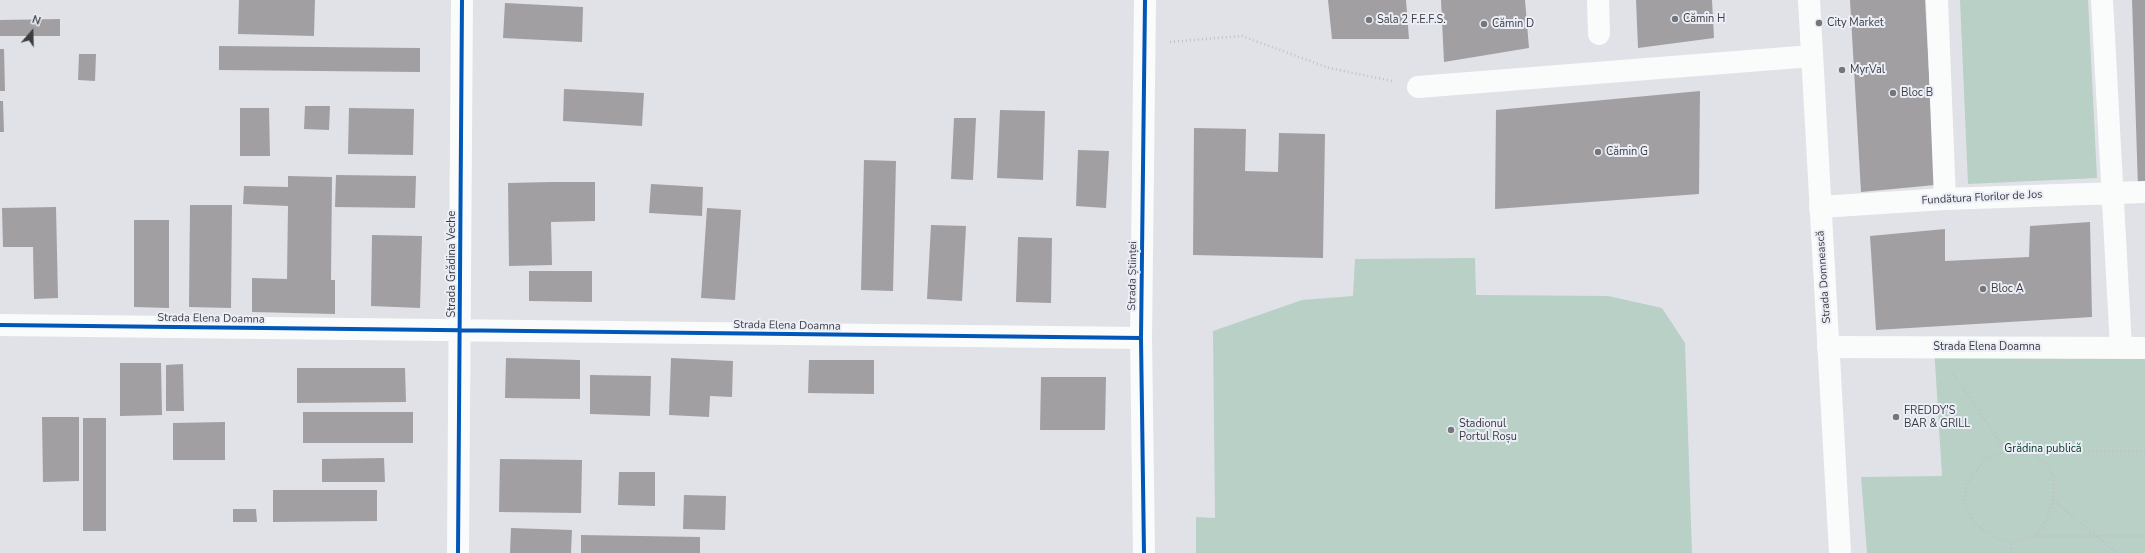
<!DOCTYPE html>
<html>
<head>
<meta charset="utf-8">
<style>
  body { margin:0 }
  #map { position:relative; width:2145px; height:553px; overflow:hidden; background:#e1e2e7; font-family:"Nunito Sans",sans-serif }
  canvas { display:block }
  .north { position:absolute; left:12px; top:12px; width:40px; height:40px; -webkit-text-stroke:3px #ebeef7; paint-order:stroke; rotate:20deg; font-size:11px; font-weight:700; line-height:16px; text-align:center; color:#3b3c40 }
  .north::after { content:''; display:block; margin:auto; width:14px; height:18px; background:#3b3c40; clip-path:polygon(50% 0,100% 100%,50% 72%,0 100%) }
</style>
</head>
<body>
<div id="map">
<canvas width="2145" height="553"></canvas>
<div class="north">N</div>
</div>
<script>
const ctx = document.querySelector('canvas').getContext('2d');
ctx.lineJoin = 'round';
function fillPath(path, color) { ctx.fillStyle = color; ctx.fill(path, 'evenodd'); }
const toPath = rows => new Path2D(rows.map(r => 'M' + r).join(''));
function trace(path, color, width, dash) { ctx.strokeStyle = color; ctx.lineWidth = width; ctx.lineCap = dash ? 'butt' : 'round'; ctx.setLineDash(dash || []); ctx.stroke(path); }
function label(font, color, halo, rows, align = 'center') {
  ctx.font = font + ' "Nunito Sans",sans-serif'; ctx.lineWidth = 4; ctx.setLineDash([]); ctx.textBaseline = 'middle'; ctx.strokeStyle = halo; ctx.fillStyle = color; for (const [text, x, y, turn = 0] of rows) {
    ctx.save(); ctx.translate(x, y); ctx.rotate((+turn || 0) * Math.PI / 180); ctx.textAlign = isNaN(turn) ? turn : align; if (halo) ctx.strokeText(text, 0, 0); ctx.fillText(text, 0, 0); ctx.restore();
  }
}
fillPath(toPath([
  [1960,0,2088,0,2097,178,1968,184],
  [1475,258,1476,295,1608,296,1662,308,1685,343,1692,553,1196,553,1196,517,1215,518,1213,331,1302,300,1353,296,1355,259],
  [1934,346,2145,348,2145,553,1867,553,1861,477,1942,476]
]), '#b8d0c5');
fillPath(toPath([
  [239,0,315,0,314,36,238,34],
  [1328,0,1406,0,1409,39,1332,39],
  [1441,0,1525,0,1529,48,1444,62],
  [1636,0,1712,0,1714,38,1638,48],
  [1850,0,1925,0,1935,185,1861,192],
  [2132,0,2145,0,2145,187,2138,188],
  [505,3,583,7,582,42,503,38],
  [60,19,60,36,0,36,0,20],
  [219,46,420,48,420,72,219,70],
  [0,49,4,49,5,91,0,91],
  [79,54,96,54,95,81,78,80],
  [564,89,644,93,642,126,563,121],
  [1700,91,1699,194,1495,209,1496,110],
  [0,101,3,101,4,132,0,132],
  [305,106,330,106,329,130,304,129],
  [240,108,269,108,270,156,240,156],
  [349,108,414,109,413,155,348,154],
  [1000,110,1045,111,1043,180,997,178],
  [954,118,976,118,973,180,951,179],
  [1194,128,1246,129,1245,171,1278,172,1279,133,1325,134,1323,258,1193,255],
  [1078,150,1109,151,1106,208,1076,206],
  [864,160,896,161,893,291,861,290],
  [336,175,416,176,415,208,335,207],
  [288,176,332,177,331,280,335,280,335,314,252,312,252,278,287,279,288,206,243,204,244,186,288,187],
  [551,182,595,182,595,221,551,222,552,265,509,266,508,183],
  [651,184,703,187,702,216,649,213],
  [190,205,232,205,231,308,189,307],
  [56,207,58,298,34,299,33,247,3,247,2,208],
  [707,208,741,210,735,300,701,298],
  [134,220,169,220,169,308,134,307],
  [2090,222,2092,317,1876,330,1870,236,1945,229,1945,261,2029,257,2030,226],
  [931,225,966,226,962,301,927,299],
  [372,235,422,236,420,308,371,306],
  [1018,237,1052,238,1051,303,1016,302],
  [529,271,592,271,592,302,529,301],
  [506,358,580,360,580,399,505,398],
  [671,358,733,361,732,397,710,396,709,417,669,415],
  [809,360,874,360,874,394,808,393],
  [120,363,161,363,162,415,120,416],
  [183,364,184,411,166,411,166,365],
  [297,368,405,368,406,402,297,403],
  [590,375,651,376,650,416,590,414],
  [1041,377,1106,377,1105,430,1040,430],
  [303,412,413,412,413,443,303,443],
  [42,417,79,417,79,481,43,482],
  [83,418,106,418,106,531,83,531],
  [225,422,225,460,173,460,173,423],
  [384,458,385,482,322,482,322,459],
  [500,459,582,460,581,513,499,512],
  [619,472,655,472,655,506,618,505],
  [273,490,377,490,377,521,273,522],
  [684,495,726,496,725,530,683,529],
  [233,509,256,509,257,522,233,522],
  [511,528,572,530,571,553,510,553],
  [581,535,700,537,700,553,581,553]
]), '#a19fa2');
trace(toPath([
  [1170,42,1242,36,1329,68,1392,81],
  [1953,374,2006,451],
  [2029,451,2046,463,2054,477,2053,500,2047,519,2035,536],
  [2145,451,2006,451,1985,459,1967,483,1964,503,1975,524,1996,538,2011,543,2035,536,2145,536],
  [2053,500,2117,553],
  [2011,553,2011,543]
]), '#bfc1c4', 2.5, [1, 3]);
trace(toPath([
  [1598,0,1599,34],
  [1937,0,1945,199],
  [2102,0,2121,348],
  [1418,87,1812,56],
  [1820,207,1945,199,2145,192],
  [0,325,1141,338],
  [1828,347,2145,348],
  [458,553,462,0],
  [1144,553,1141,338,1145,0]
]), '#fafbfb', 22);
trace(toPath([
  [1809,0,1840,553]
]), '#fafbfb', 22);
trace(toPath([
  [0,325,1141,338],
  [458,553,462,0],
  [1144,553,1141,338,1145,0]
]), '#0057b8', 4);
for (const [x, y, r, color] of [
  [1675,19,4,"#75767a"],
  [1369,20,4,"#75767a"],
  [1819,23,4,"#75767a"],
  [1484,24,4,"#75767a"],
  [1842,70,4,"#75767a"],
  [1893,93,4,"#75767a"],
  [1598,152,4,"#75767a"],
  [1983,289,4,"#75767a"],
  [1896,417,4,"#75767a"],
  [1451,430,4,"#75767a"]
]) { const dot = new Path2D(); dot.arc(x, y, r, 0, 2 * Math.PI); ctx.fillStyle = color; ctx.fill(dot); trace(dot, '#ebeef7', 1.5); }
label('11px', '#3b3c40', '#ebeef7', [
  ["Cămin H",1683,19],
  ["Sala 2 F.E.F.S.",1377,20],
  ["City Market",1827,23],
  ["Cămin D",1492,24],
  ["MyrVal",1850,70],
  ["Bloc B",1901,93],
  ["Cămin G",1606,152],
  ["Bloc A",1991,289],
  ["FREDDY'S",1904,411],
  ["BAR & GRILL",1904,424],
  ["Stadionul",1459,424],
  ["Portul Roșu",1459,437]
], 'left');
label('11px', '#3b3c40', '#ebeef7', [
  ["Fundătura Florilor de Jos",1982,198,-3],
  ["Strada Grădina Veche",452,264,-90],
  ["Strada Științei",1133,276,-89],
  ["Strada Domnească",1824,277,-94],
  ["Strada Elena Doamna",211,319,1],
  ["Strada Elena Doamna",787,326,1],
  ["Strada Elena Doamna",1987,347]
]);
label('11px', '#003b22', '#ebeef7', [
  ["Grădina publică",2043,449]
]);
</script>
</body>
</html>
